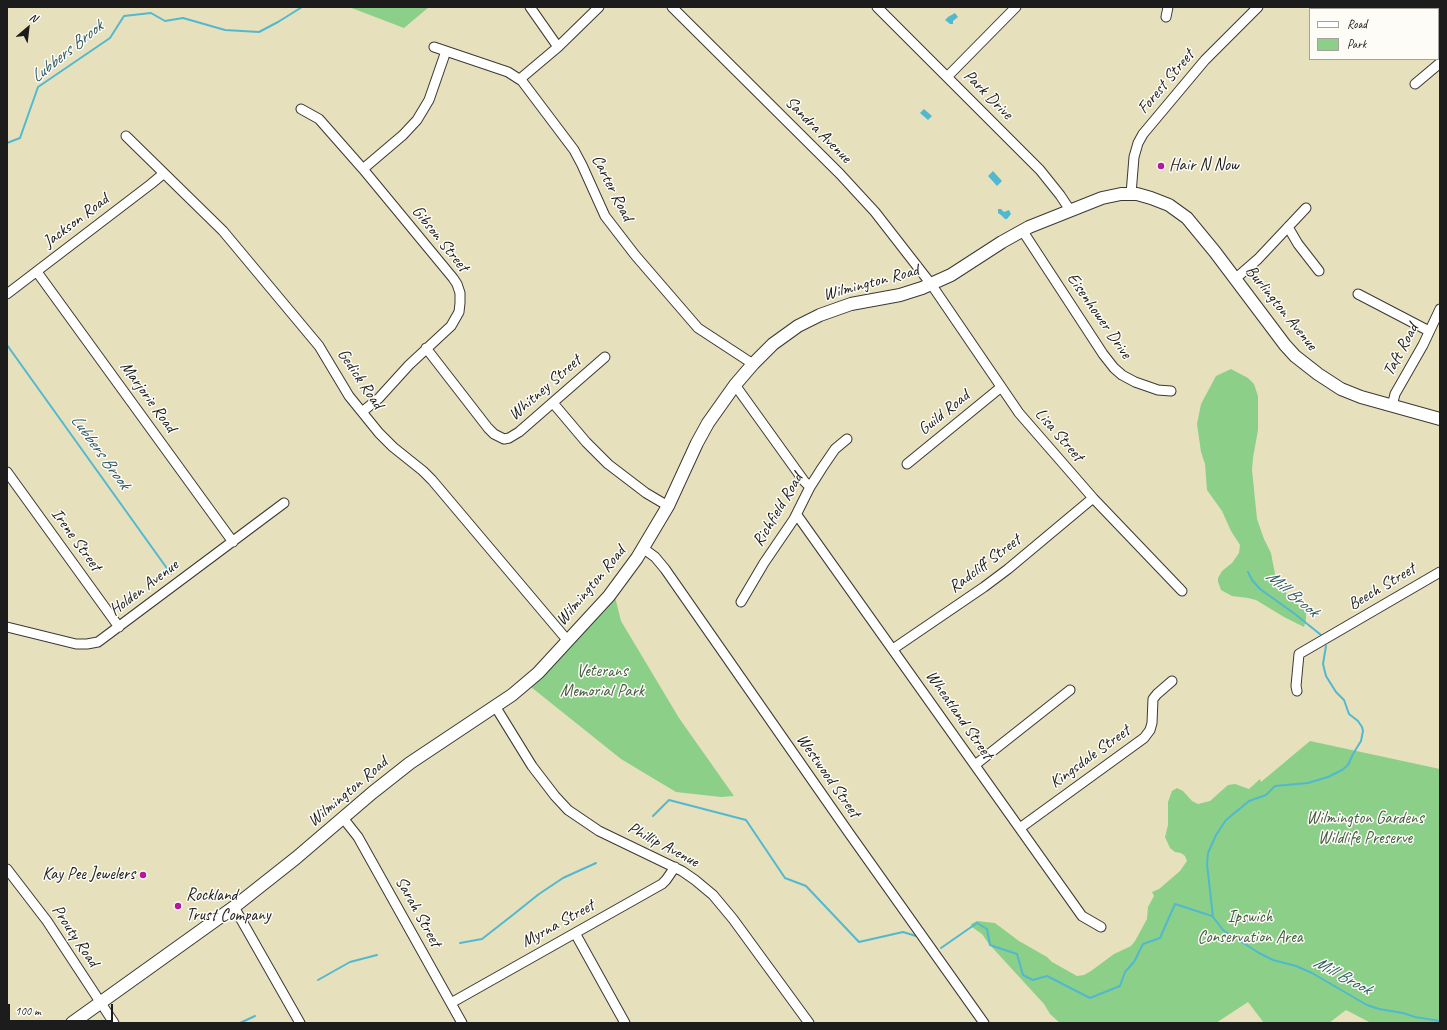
<!DOCTYPE html>
<html>
<head>
<meta charset="utf-8">
<style>
  body { margin:0 }
  #map { position:relative; width:1447px; height:1030px; overflow:hidden; background:#e7e0bd; font-family:Caveat,sans-serif }
  canvas { display:block }
  .frame { position:absolute; inset:0; border:8px solid #1c1c1c; pointer-events:none }
  .legend { position:absolute; left:1309px; top:8px; width:130px; height:52px; box-sizing:border-box; background:#fdfcf7; border:1px solid #a3a29f; margin:0; padding:5px 7px; list-style:none; font-size:12px; color:#1c1c1c }
  .legend li { display:flex; align-items:center; gap:8px; height:20px }
  .legend b { width:20px; border:1px solid #a3a29f }
  .north { position:absolute; left:8px; top:8px; width:40px; height:40px; -webkit-text-stroke:3px #fdfcf7; paint-order:stroke; rotate:28deg; font-size:11px; font-weight:700; line-height:16px; text-align:center; color:#1c1c1c }
  .north::after { content:''; display:block; margin:auto; width:14px; height:18px; background:#1c1c1c; clip-path:polygon(50% 0,100% 100%,50% 72%,0 100%) }
  .scale { position:absolute; left:8px; top:1004px; width:105px; height:18px; box-sizing:border-box; border:2px solid #1c1c1c; border-top:0; padding-left:5px; font-size:12px; line-height:14px; white-space:nowrap; color:#1c1c1c; -webkit-text-stroke:3px #fdfcf7; paint-order:stroke }
</style>
</head>
<body>
<div id="map">
<canvas width="1447" height="1030"></canvas>
<div class="frame"></div>
<ul class="legend">
<li><b style="height:5px;background:#fff"></b>Road</li>
<li><b style="height:11px;background:#8ccf88"></b>Park</li>
</ul>
<div class="north">N</div>
<div class="scale">100 m</div>
</div>
<script>
const ctx = document.querySelector('canvas').getContext('2d');
ctx.lineJoin = 'round';
function fillPath(path, color) { ctx.fillStyle = color; ctx.fill(path, 'evenodd'); }
const toPath = rows => new Path2D(rows.map(r => 'M' + r).join(''));
function trace(path, color, width, dash) { ctx.strokeStyle = color; ctx.lineWidth = width; ctx.lineCap = dash ? 'butt' : 'round'; ctx.setLineDash(dash || []); ctx.stroke(path); }
function label(font, color, halo, rows, align = 'center') {
  ctx.font = font + ' Caveat,sans-serif'; ctx.lineWidth = 3; ctx.setLineDash([]); ctx.textBaseline = 'middle'; ctx.strokeStyle = halo; ctx.fillStyle = color; for (const [text, x, y, turn = 0] of rows) {
    ctx.save(); ctx.translate(x, y); ctx.rotate((+turn || 0) * Math.PI / 180); ctx.textAlign = isNaN(turn) ? turn : align; if (halo) ctx.strokeText(text, 0, 0); ctx.fillText(text, 0, 0); ctx.restore();
  }
}
fillPath(toPath([
  [349,7,429,7,404,28],
  [1231,369,1248,378,1254,384,1258,396,1258,430,1253,458,1252,470,1257,519,1264,539,1271,553,1275,574,1278,581,1289,597,1306,612,1306,620,1304,627,1284,617,1256,600,1248,598,1232,596,1221,590,1218,582,1218,578,1222,571,1232,563,1239,553,1240,545,1231,531,1222,511,1207,490,1205,464,1201,452,1197,424,1201,404,1216,376],
  [615,597,621,621,679,718,734,796,721,797,676,792,621,759,531,687],
  [1310,741,1440,769,1440,1023,1371,1023,1346,1010,1329,1023,1264,1023,1248,1002,1216,1023,1060,1023,1050,1014,1044,1004,989,944,982,934,972,927,971,924,977,921,995,923,1019,941,1047,957,1052,962,1077,976,1084,975,1091,971,1114,954,1131,946,1135,941,1147,919,1148,907,1154,896,1152,892,1159,889,1180,871,1187,861,1185,856,1181,853,1175,852,1170,848,1165,837,1168,825,1168,802,1172,791,1177,788,1183,791,1192,801,1198,804,1210,801,1228,785,1235,784,1249,789,1260,779,1261,782]
]), '#8ccf88');
fillPath(toPath([
  [955,13,958,17,953,21,953,24,950,24,945,20,948,17],
  [924,109,932,116,928,120,920,113],
  [993,171,1002,181,997,186,988,176],
  [998,209,1001,209,1004,212,1009,210,1011,214,1007,219,1005,219,1001,215,998,213]
]), '#51b9cf');
trace(toPath([
  [7,143,20,138,38,87,110,38,124,16,151,13,165,21,183,18,225,30,259,32,278,22,302,7],
  [7,345,171,574],
  [1248,572,1252,580,1260,589,1295,614,1321,635],
  [1326,646,1323,664,1326,676,1336,692,1344,700,1349,714,1358,721,1362,727,1363,731,1361,741,1353,754,1348,765,1342,770,1328,777,1308,783,1275,786,1266,795,1249,801,1226,820,1216,835,1208,853,1207,864,1213,917,1223,930,1259,953,1273,960,1296,966,1312,973,1367,1005,1379,1009,1403,1013,1415,1017,1440,1021],
  [653,816,669,800,746,820,785,878,806,886,859,942,903,932,916,936],
  [460,943,482,939,514,914,539,894,563,878,596,863],
  [941,948,977,923,987,929,990,945,1017,954,1023,975,1033,980,1047,976,1090,998,1120,986,1125,972,1134,962,1143,944,1160,938,1175,904,1212,916],
  [318,980,350,962,377,955],
  [240,1023,255,1016]
]), '#51b9cf', 2);
const minor = toPath([
  [530,7,558,47],
  [672,7,840,174,875,212,931,284,1019,413,1093,498,1182,591],
  [877,7,1040,170,1060,195,1070,210],
  [1166,17,1168,7],
  [434,47,508,72,522,81,574,150,582,165,605,216,635,255,698,328,753,364],
  [947,77,1016,7],
  [520,79,558,47,599,7],
  [1415,84,1440,63],
  [301,109,319,119,363,169,453,278,457,284,460,293,460,303,459,312,451,326,409,365,379,398,362,412],
  [126,136,223,231,319,346,349,396,379,433,393,447,423,471,432,480,568,641],
  [363,169,403,135,417,120,429,100,446,51],
  [1131,194,1134,157,1138,143,1143,134,1205,60,1258,7],
  [1288,227,1298,244,1319,271],
  [1022,230,1103,354,1114,368,1122,375,1135,382,1158,390,1171,391],
  [37,272,233,542],
  [1235,279,1258,259,1306,208],
  [7,294,151,184,163,174],
  [1358,294,1429,331],
  [426,348,488,428,494,434,504,439,509,438,519,432,605,357],
  [735,385,804,481,810,487],
  [553,403,586,442,608,464,646,493,668,506],
  [1392,406,1395,394,1423,345,1440,309],
  [907,464,1000,388],
  [7,472,119,627],
  [797,515,1082,916,1101,927],
  [644,549,655,557,665,569,849,833,984,1023],
  [741,602,764,563,794,519,810,487,822,468,835,449,847,439],
  [7,627,76,644,87,644,98,642,284,503],
  [893,649,984,587,1008,569,1093,498],
  [1297,691,1296,686,1299,654,1440,572],
  [495,706,532,766,555,796,568,810,599,831,682,871,695,880,713,895,733,919,809,1023],
  [975,765,1070,690],
  [343,818,358,837,462,1023],
  [1020,828,1144,738,1150,730,1152,723,1153,699,1157,694,1172,681],
  [7,869,47,921,114,1023],
  [234,907,300,1023],
  [575,933,625,1023],
  [451,1003,662,884,666,880,675,867]
]);
const major = toPath([
  [72,1023,234,907,296,858,372,793,410,763,512,695,538,673,609,596,637,558,668,506,697,443,708,423,735,385,753,364,773,344,798,326,820,315,851,304,900,295,922,288,951,275,1002,242,1029,227,1102,198,1121,194,1137,194,1151,198,1169,205,1187,218,1215,252,1285,345,1295,356,1318,374,1341,389,1361,397,1440,419]
]);
trace(minor, '#3a3934', 11);
trace(major, '#3a3934', 14);
trace(minor, '#fff', 9);
trace(major, '#fff', 12);
for (const [x, y, r, color] of [
  [1161,166,4,"#b5179e"],
  [143,875,4,"#b5179e"],
  [178,906,4,"#b5179e"]
]) { const dot = new Path2D(); dot.arc(x, y, r, 0, 2 * Math.PI); ctx.fillStyle = color; ctx.fill(dot); trace(dot, '#fdfcf7', 1.5); }
label('17px', '#1c1c1c', '#fdfcf7', [
  ["Forest Street",1166,82,-50],
  ["Park Drive",988,95,45],
  ["Sandra Avenue",818,130,45],
  ["Carter Road",612,188,63],
  ["Jackson Road",76,221,-37],
  ["Gibson Street",440,239,51],
  ["Wilmington Road",871,283,-15],
  ["Burlington Avenue",1281,308,51],
  ["Eisenhower Drive",1099,316,55],
  ["Taft Road",1401,350,-62],
  ["Gedick Road",360,379,56],
  ["Whitney Street",545,388,-41],
  ["Marjorie Road",148,397,54],
  ["Guild Road",944,413,-39],
  ["Lisa Street",1059,435,49],
  ["Richfield Road",778,510,-59],
  ["Irene Street",76,540,54],
  ["Radcliff Street",985,564,-37],
  ["Wilmington Road",591,586,-50],
  ["Beech Street",1382,587,-31],
  ["Holden Avenue",144,588,-37],
  ["Wheatland Street",959,715,55],
  ["Kingsdale Street",1090,757,-36],
  ["Westwood Street",828,776,55],
  ["Wilmington Road",348,792,-40],
  ["Phillip Avenue",663,845,28],
  ["Sarah Street",418,912,61],
  ["Myrna Street",558,924,-29],
  ["Prouty Road",75,936,56]
]);
label('17px', '#1c1c1c', '#fdfcf7', [
  ["Hair N Now",1169,166],
  ["Kay Pee Jewelers",135,875,"right"],
  ["Rockland",186,896],
  ["Trust Company",186,916]
], 'left');
label('17px', '#435b42', '#fdfcf7', [
  ["Veterans",602,672],
  ["Memorial Park",602,692],
  ["Wilmington Gardens",1365,819],
  ["Wildlife Preserve",1365,839],
  ["Ipswich",1250,918],
  ["Conservation Area",1250,938]
]);
label('italic 18px', '#315b64', '#fdfcf7', [
  ["Lubbers Brook",67,52,-39],
  ["Lubbers Brook",100,452,54],
  ["Mill Brook",1292,594,40],
  ["Mill Brook",1342,976,28]
]);
</script>
</body>
</html>
